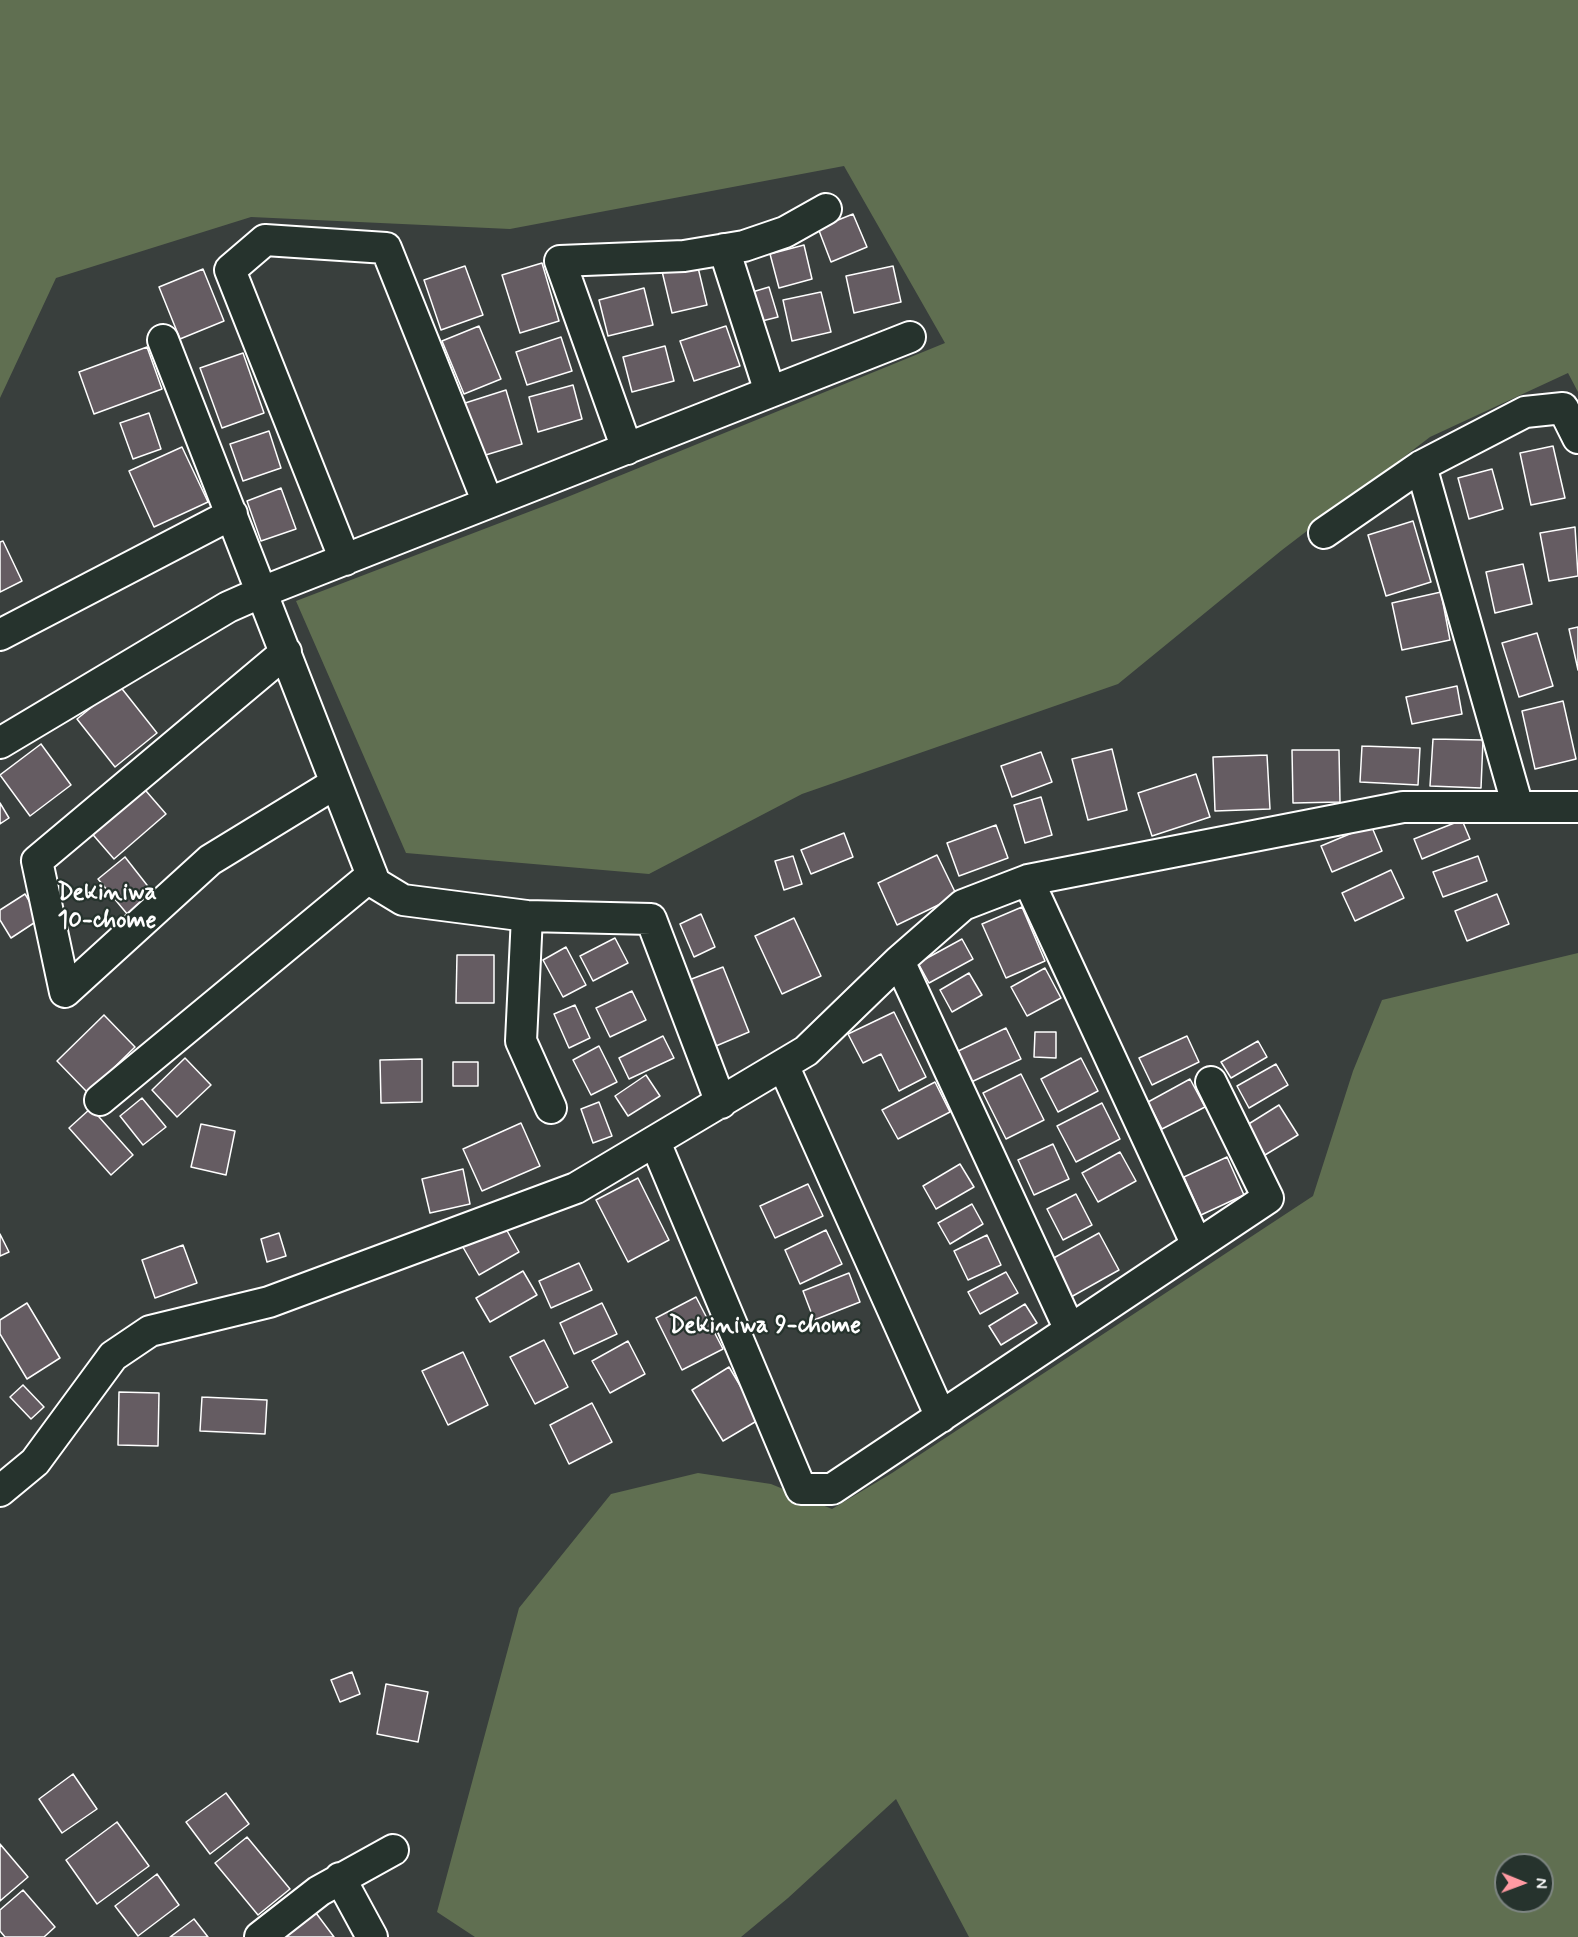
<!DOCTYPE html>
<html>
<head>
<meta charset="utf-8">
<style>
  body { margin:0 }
  #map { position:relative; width:1578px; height:1937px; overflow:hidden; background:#393f3d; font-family:Mynerve,sans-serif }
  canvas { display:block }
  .north { position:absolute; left:1494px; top:1853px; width:60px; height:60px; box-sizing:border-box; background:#26332d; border:2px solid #7d8581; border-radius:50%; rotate:91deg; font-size:16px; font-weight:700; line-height:24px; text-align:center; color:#fff }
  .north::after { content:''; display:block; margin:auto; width:21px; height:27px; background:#ff9aa2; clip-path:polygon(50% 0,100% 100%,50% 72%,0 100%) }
</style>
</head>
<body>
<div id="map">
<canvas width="1578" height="1937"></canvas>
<div class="north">N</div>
</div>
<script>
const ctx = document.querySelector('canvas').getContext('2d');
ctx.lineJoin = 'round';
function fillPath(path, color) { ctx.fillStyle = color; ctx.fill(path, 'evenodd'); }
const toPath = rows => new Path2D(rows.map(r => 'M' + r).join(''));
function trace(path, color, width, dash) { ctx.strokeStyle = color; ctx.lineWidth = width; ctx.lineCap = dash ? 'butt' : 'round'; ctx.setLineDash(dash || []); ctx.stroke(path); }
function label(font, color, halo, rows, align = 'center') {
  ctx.font = font + ' Mynerve,sans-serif'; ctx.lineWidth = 4.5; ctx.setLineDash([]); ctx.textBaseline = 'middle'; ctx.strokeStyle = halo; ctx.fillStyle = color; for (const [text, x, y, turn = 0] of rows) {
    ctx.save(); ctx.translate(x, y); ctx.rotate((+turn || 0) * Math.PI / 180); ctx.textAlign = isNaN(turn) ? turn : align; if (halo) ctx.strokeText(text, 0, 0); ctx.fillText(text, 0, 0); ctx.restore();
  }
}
fillPath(toPath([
  [0,0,1578,0,1578,392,1568,373,1430,437,1282,550,1118,684,802,794,649,874,406,853,296,601,565,498,945,343,844,166,510,229,251,217,56,278,0,398],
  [1578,953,1578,1937,969,1937,896,1799,788,1898,741,1937,475,1937,437,1912,519,1608,611,1494,698,1473,771,1484,832,1509,892,1473,1313,1196,1353,1071,1382,1000],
  [1506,1865,1542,1865,1542,1901,1506,1901]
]), '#606f51');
const building = toPath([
  [853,214,867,247,831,262,818,228,853,214],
  [804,245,812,279,779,288,770,254,804,245],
  [696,259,707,305,672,313,661,267,696,259],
  [542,263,559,321,520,333,502,275,542,263],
  [465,266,483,315,441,330,424,280,465,266],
  [893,266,901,302,854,313,846,276,893,266],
  [203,269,224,321,180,339,159,287,203,269],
  [769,287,778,317,758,322,749,293,769,287],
  [644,288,653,325,608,336,599,300,644,288],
  [821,292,831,332,792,341,783,300,821,292],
  [479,326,501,379,464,394,442,341,479,326],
  [726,326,740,366,694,381,680,341,726,326],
  [561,337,572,371,527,385,516,352,561,337],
  [665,346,674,381,632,392,623,357,665,346],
  [147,347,162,389,94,414,79,372,147,347],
  [243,353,264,413,222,428,200,368,243,353],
  [573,385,582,419,538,432,529,397,573,385],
  [506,390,522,444,479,457,462,404,506,390],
  [149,413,161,449,133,459,120,423,149,413],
  [269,431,281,468,243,481,230,444,269,431],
  [1553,446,1565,498,1531,505,1520,453,1553,446],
  [182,447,208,502,154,527,129,471,182,447],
  [1492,469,1503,509,1469,519,1458,478,1492,469],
  [281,488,296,529,261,541,247,501,281,488],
  [1413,521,1431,582,1386,596,1368,535,1413,521],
  [1575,527,1578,576,1549,581,1540,533,1575,527],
  [3,541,22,581,0,592,0,542,3,541],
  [1523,564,1532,604,1495,613,1486,572,1523,564],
  [1441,592,1450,640,1402,650,1392,603,1441,592],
  [1578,627,1578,670,1569,629,1578,627],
  [1537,633,1553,686,1519,697,1502,643,1537,633],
  [119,685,157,733,115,767,77,719,119,685],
  [1457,686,1462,714,1412,724,1406,697,1457,686],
  [1563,701,1576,759,1535,769,1522,711,1563,701],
  [1433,739,1483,740,1481,788,1430,786,1433,739],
  [41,744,71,785,30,816,0,775,41,744],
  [1362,746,1420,748,1418,785,1360,782,1362,746],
  [1112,749,1127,810,1088,820,1072,759,1112,749],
  [1292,750,1339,750,1340,802,1293,803,1292,750],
  [1041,752,1052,782,1012,797,1001,766,1041,752],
  [1267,755,1270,809,1215,811,1213,757,1267,755],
  [1196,774,1210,817,1152,836,1138,793,1196,774],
  [140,784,166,814,114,859,88,829,140,784],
  [1041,797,1052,835,1025,843,1014,805,1041,797],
  [0,803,9,818,0,824,0,803],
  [1462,820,1470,839,1422,859,1414,839,1462,820],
  [996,825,1008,858,959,876,947,843,996,825],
  [1371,825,1382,851,1332,872,1321,846,1371,825],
  [844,833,853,857,811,874,801,850,844,833],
  [937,855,957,896,897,925,878,883,937,855],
  [793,856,802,884,784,890,775,861,793,856],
  [1478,856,1487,881,1443,897,1433,872,1478,856],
  [125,857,154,894,128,915,98,879,125,857],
  [1391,870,1404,898,1355,921,1342,893,1391,870],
  [25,894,40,919,11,938,0,920,0,910,25,894],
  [1497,894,1509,924,1467,941,1455,911,1497,894],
  [1022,907,1045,961,1006,978,982,924,1022,907],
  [701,914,715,947,694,957,680,924,701,914],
  [794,918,821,976,782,994,755,936,794,918],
  [615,938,628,963,593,981,580,956,615,938],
  [962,939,973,959,929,983,918,963,962,939],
  [566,947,586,985,563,997,543,960,566,947],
  [457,955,494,955,494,1003,456,1003,457,955],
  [723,967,749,1032,716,1046,689,980,723,967],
  [1045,968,1061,998,1027,1016,1011,987,1045,968],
  [969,973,982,995,952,1012,940,990,969,973],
  [632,991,646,1020,610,1037,596,1008,632,991],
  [575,1005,590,1038,569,1048,554,1014,575,1005],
  [894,1012,926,1077,899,1091,881,1054,863,1063,848,1034,894,1012],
  [104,1015,135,1047,88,1093,57,1061,104,1015],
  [1006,1028,1021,1059,967,1084,952,1054,1006,1028],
  [1035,1032,1056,1032,1056,1058,1034,1057,1035,1032],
  [663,1036,674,1058,629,1079,619,1058,663,1036],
  [1187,1036,1199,1062,1152,1085,1139,1058,1187,1036],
  [1258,1041,1267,1057,1231,1078,1221,1062,1258,1041],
  [599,1046,617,1082,591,1095,573,1060,599,1046],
  [185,1058,211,1085,177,1117,152,1090,185,1058],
  [1081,1058,1098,1091,1058,1112,1041,1079,1081,1058],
  [422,1059,422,1102,381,1103,380,1060,422,1059],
  [453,1062,478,1062,478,1086,453,1086,453,1062],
  [1276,1064,1288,1085,1249,1108,1237,1086,1276,1064],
  [1021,1074,1044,1120,1006,1139,983,1093,1021,1074],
  [646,1075,660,1096,628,1116,615,1096,646,1075],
  [1190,1079,1205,1107,1162,1129,1148,1102,1190,1079],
  [935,1082,950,1112,898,1139,882,1110,935,1082],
  [142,1098,166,1127,143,1145,120,1116,142,1098],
  [599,1102,612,1136,593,1143,581,1109,599,1102],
  [1102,1103,1120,1139,1076,1162,1057,1126,1102,1103],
  [1279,1105,1298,1135,1265,1155,1247,1125,1279,1105],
  [91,1108,133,1155,111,1175,69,1128,91,1108],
  [521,1123,540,1166,482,1191,463,1149,521,1123],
  [201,1124,235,1131,226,1175,191,1167,201,1124],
  [1053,1144,1069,1179,1034,1195,1018,1160,1053,1144],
  [1120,1152,1136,1181,1098,1202,1082,1173,1120,1152],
  [1227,1157,1244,1195,1201,1215,1184,1177,1227,1157],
  [960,1164,974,1187,936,1209,923,1186,960,1164],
  [463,1169,470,1204,430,1213,422,1179,463,1169],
  [638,1178,669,1240,628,1262,596,1200,638,1178],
  [808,1184,823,1216,775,1238,760,1206,808,1184],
  [1076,1194,1092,1225,1063,1240,1047,1209,1076,1194],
  [972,1204,983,1224,950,1244,938,1223,972,1204],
  [501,1220,519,1252,479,1275,460,1242,501,1220],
  [826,1230,842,1264,800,1284,785,1250,826,1230],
  [279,1233,286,1256,267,1262,261,1239,279,1233],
  [1099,1233,1119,1270,1071,1297,1050,1260,1099,1233],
  [0,1234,9,1252,0,1256,0,1234],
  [987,1235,1001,1265,968,1280,954,1251,987,1235],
  [183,1245,197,1283,155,1298,142,1260,183,1245],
  [579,1263,592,1290,551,1308,539,1281,579,1263],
  [523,1271,537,1295,490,1322,476,1298,523,1271],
  [1006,1272,1018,1293,980,1314,968,1292,1006,1272],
  [849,1273,860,1302,814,1320,803,1291,849,1273],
  [696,1297,723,1349,682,1370,656,1318,696,1297],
  [27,1303,60,1358,27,1379,0,1334,0,1320,27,1303],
  [602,1303,617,1334,574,1354,560,1323,602,1303],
  [1025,1304,1037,1323,1001,1345,989,1326,1025,1304],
  [544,1340,568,1387,535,1404,510,1357,544,1340],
  [628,1341,645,1374,610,1393,592,1361,628,1341],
  [463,1352,488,1405,448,1425,422,1371,463,1352],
  [729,1367,760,1419,723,1441,692,1390,729,1367],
  [23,1385,44,1407,31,1419,10,1397,23,1385],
  [119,1392,159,1393,158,1446,118,1445,119,1392],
  [202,1397,267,1400,265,1434,200,1431,202,1397],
  [592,1403,612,1442,569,1464,550,1425,592,1403],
  [352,1672,360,1694,340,1702,331,1680,352,1672],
  [386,1684,428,1692,418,1742,377,1734,386,1684],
  [73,1774,97,1809,62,1833,39,1799,73,1774],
  [226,1793,249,1824,210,1854,186,1822,226,1793],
  [117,1822,149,1866,97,1904,66,1860,117,1822],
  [247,1837,290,1889,258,1915,215,1863,247,1837],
  [0,1844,28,1877,0,1901,0,1844],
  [157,1874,179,1905,138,1936,115,1906,157,1874],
  [23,1890,55,1927,44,1937,5,1937,0,1931,0,1910,23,1890],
  [316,1913,334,1937,284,1937,316,1913],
  [194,1919,208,1937,170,1937,194,1919]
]);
fillPath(building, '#655c62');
trace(building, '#fff', 1.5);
const minor = toPath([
  [724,249,770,392],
  [163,340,375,883,403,900,527,916,651,919,721,1103],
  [627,449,560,261,684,256,744,246,785,232,826,209],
  [1421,466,1518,807],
  [1324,533,1421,466,1525,412,1563,408,1578,438],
  [345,560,230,270,265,240,386,248,488,503],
  [0,635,232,514],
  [286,652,37,861,65,992,210,860,336,783],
  [0,743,228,607,262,592,910,337],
  [1028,880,1197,1245],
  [527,916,521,1041,551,1108],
  [899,961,1070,1330],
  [783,1065,941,1417],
  [100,1100,372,875],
  [655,1142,801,1489,832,1489,1268,1198,1211,1082],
  [0,1491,35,1462,113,1356,150,1331,269,1302,576,1188,806,1051,899,961,963,905,1028,880,1403,807,1578,807],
  [340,1878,372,1937],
  [260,1937,319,1891,393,1850]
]);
trace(minor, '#fff', 34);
trace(minor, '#26332d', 30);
label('bold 24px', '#fff', '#26332d', [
  ["Dekiniwa",107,894],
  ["10-chome",107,922],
  ["Dekiniwa 9-chome",765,1327]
]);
</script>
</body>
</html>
